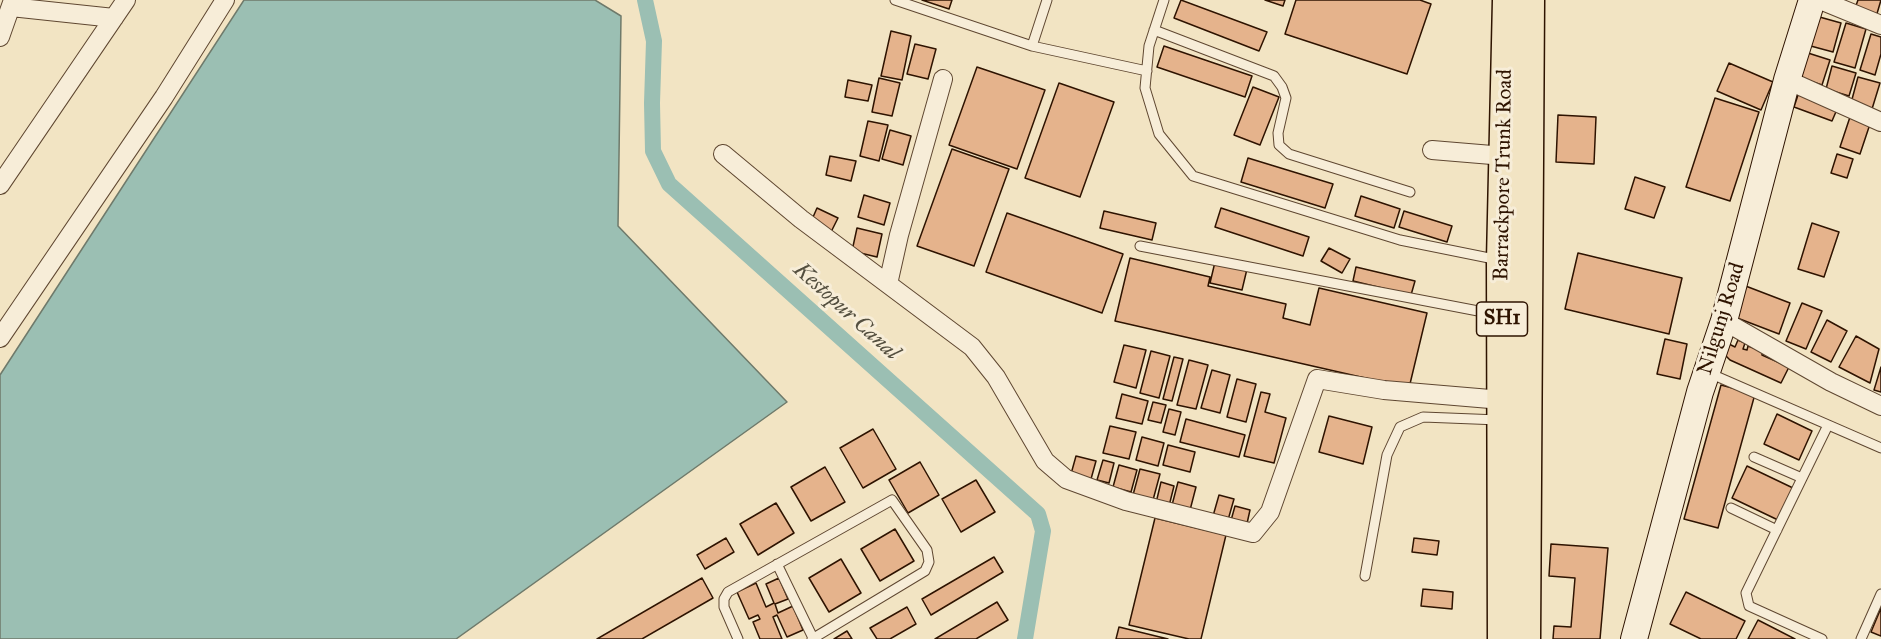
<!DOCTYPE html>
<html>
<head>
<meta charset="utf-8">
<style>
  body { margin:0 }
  canvas { display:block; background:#f2e4c3 }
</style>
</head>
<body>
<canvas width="1881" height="639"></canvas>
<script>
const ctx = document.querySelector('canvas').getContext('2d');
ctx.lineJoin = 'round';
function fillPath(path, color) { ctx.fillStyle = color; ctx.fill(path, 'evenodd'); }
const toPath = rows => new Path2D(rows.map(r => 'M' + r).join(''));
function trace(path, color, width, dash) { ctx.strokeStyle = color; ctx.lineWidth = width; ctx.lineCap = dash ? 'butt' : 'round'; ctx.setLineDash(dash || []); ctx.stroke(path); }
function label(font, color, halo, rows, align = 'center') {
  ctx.font = font + ' "IM FELL Great Primer",serif'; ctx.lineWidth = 6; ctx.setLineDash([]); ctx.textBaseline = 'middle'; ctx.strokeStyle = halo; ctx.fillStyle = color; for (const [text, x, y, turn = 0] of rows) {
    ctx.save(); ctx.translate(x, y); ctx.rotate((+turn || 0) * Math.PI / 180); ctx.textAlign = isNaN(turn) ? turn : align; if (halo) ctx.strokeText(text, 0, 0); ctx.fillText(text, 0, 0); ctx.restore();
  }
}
const water = toPath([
  [244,0,595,0,621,16,618,226,787,402,456,639,0,639,0,375,244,0]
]);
fillPath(water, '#9bbfb3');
trace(water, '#6f7a6b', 1.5);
trace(toPath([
  [645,0,654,41,652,103,653,151,669,184,1038,514,1043,531,1025,639]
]), '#9bbfb3', 16);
const building = toPath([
  [922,0,952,0,949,9,922,0],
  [1181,0,1267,32,1259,51,1174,18,1181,0],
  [1265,0,1285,0,1283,6,1265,0],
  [1296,0,1420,0,1431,4,1407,74,1285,34,1296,0],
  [1858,0,1881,0,1876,17,1854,11,1858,0],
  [1816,16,1841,23,1833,52,1807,45,1816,16],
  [1846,23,1866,29,1855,68,1834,62,1846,23],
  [891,31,911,36,902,80,881,76,891,31],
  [1871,34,1881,37,1881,54,1875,75,1860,70,1871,34],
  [915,44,936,49,928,79,907,74,915,44],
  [1164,46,1252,76,1245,97,1157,67,1164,46],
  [1808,53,1830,60,1822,85,1801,78,1808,53],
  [1729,63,1773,82,1761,110,1717,91,1729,63],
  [1832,66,1856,73,1849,96,1826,89,1832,66],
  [977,67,1045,90,1017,169,949,145,977,67],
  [1858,77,1880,83,1872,109,1851,103,1858,77],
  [879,78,900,83,892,116,872,112,879,78],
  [848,80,872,85,868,101,845,97,848,80],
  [1059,83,1114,102,1080,197,1025,178,1059,83],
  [1253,87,1279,97,1260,145,1234,135,1253,87],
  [1799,92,1838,107,1832,121,1794,107,1799,92],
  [1715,98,1759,112,1730,201,1686,187,1715,98],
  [1851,114,1871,121,1860,154,1840,147,1851,114],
  [1558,115,1596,117,1594,164,1556,162,1558,115],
  [868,121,888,125,879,161,860,156,868,121],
  [890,130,911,136,903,165,882,159,890,130],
  [952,149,1009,169,974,266,917,246,952,149],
  [1837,154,1853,159,1847,178,1831,173,1837,154],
  [830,156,856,161,851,181,826,175,830,156],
  [1248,158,1333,184,1325,208,1241,182,1248,158],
  [1635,177,1665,187,1654,218,1625,209,1635,177],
  [864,195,890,203,884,225,858,217,864,195],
  [1361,196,1400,209,1394,228,1355,216,1361,196],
  [817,208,838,218,830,234,810,224,817,208],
  [1221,208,1309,237,1303,256,1215,227,1221,208],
  [1104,211,1156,223,1152,240,1100,228,1104,211],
  [1404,211,1452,226,1447,242,1399,227,1404,211],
  [1007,213,1123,254,1102,313,986,272,1007,213],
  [1812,223,1839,232,1824,277,1798,269,1812,223],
  [857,228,882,234,877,257,852,251,857,228],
  [1329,248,1350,259,1342,273,1321,261,1329,248],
  [1578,253,1682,278,1669,334,1565,309,1578,253],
  [1130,258,1210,277,1208,286,1286,304,1283,318,1310,325,1319,288,1427,313,1409,388,1115,321,1130,258],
  [1215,262,1247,269,1242,290,1210,283,1215,262],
  [1356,267,1415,281,1411,295,1353,281,1356,267],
  [1743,285,1790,303,1779,334,1732,316,1743,285],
  [1802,303,1822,311,1806,349,1786,341,1802,303],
  [1827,320,1847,331,1831,362,1811,352,1827,320],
  [1856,336,1879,349,1870,383,1839,367,1856,336],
  [1665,339,1687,344,1680,379,1657,374,1665,339],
  [1738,340,1745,343,1743,349,1747,350,1748,346,1762,351,1762,355,1789,367,1781,383,1730,360,1725,355,1729,344,1735,347,1738,340],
  [1124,345,1146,350,1136,388,1114,382,1124,345],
  [1151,351,1170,356,1159,398,1140,393,1151,351],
  [1174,357,1183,359,1172,401,1163,399,1174,357],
  [1189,360,1208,365,1196,409,1177,405,1189,360],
  [1881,367,1881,392,1874,390,1881,367],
  [1212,370,1230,375,1220,413,1201,408,1212,370],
  [1237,379,1256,384,1246,422,1227,417,1237,379],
  [1721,385,1755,394,1718,528,1684,519,1721,385],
  [1261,392,1270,394,1265,412,1286,418,1274,463,1244,456,1261,392],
  [1122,394,1148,401,1142,424,1116,418,1122,394],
  [1153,402,1166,405,1161,423,1148,420,1153,402],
  [1169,409,1181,412,1175,435,1163,432,1169,409],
  [1777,414,1812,431,1799,460,1764,444,1777,414],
  [1329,416,1372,427,1363,464,1319,452,1329,416],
  [1186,419,1245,435,1239,457,1180,442,1186,419],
  [1110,426,1136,432,1129,459,1103,453,1110,426],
  [873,429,896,469,863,488,840,448,873,429],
  [1142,437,1164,443,1158,466,1136,460,1142,437],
  [1168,445,1195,452,1190,472,1163,465,1168,445],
  [1076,456,1096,461,1091,479,1071,474,1076,456],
  [1103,460,1114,463,1109,483,1097,480,1103,460],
  [920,462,939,495,908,513,889,480,920,462],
  [1119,465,1137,470,1131,492,1113,487,1119,465],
  [1747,466,1793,488,1778,520,1732,498,1747,466],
  [825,467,845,502,811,521,791,487,825,467],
  [1140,469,1160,474,1153,500,1133,495,1140,469],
  [976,480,995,512,961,532,942,499,976,480],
  [1161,482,1174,486,1169,506,1156,503,1161,482],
  [1178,482,1196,487,1189,514,1171,509,1178,482],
  [1219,495,1234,499,1228,520,1213,516,1219,495],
  [776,503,794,533,758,555,740,524,776,503],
  [1235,506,1250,510,1246,528,1230,524,1235,506],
  [1155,518,1226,535,1201,639,1189,639,1129,625,1155,518],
  [895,529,914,561,880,581,861,549,895,529],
  [726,538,734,552,705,569,697,555,726,538],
  [1414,538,1439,541,1437,555,1412,552,1414,538],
  [1551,544,1608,548,1600,639,1553,639,1554,626,1571,627,1575,578,1549,576,1551,544],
  [994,557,1003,572,931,615,922,599,994,557],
  [841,559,861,593,829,612,809,578,841,559],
  [702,578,713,598,642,639,597,639,702,578],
  [779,578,788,599,775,604,778,613,793,606,803,630,787,637,777,615,773,617,782,639,760,639,753,622,760,619,758,615,749,619,737,592,756,583,766,607,774,603,766,584,779,578],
  [1423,589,1453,592,1452,609,1421,606,1423,589],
  [1686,592,1745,621,1736,639,1701,639,1670,624,1686,592],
  [997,602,1008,620,976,639,935,639,997,602],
  [907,607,916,624,890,639,877,639,870,628,907,607],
  [1881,608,1881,636,1871,632,1881,608],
  [1758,620,1795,639,1748,639,1758,620],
  [1119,627,1168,639,1116,639,1119,627],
  [847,631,852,639,834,639,847,631]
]);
fillPath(building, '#e5b38c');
trace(building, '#2e1300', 1.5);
const lane = toPath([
  [895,0,1032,46,1147,71],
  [1164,0,1149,46,1145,88,1159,134,1193,176,1400,240,1499,260],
  [1154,30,1274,76,1282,87,1286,98,1278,133,1279,145,1289,154,1410,192],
  [1032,46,1047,0],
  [1140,246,1499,315],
  [1709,373,1881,448],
  [1754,457,1802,478],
  [1731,508,1777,530],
  [777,564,813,638],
  [1365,576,1387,455,1400,427,1423,417,1499,420],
  [738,639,724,607,724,599,728,592,892,500,927,550,929,562,925,571,812,639],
  [1822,639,1749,606,1746,593,1828,425],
  [1861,639,1881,594]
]);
const street = toPath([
  [1820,0,1881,25],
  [11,7,114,18],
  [0,37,13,0],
  [1787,80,1881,122],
  [1432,150,1504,156],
  [723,154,801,219,972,347,996,377,1045,461,1066,479,1126,501,1253,533,1270,512,1317,379,1384,390,1502,400],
  [0,185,126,0],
  [888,284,899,235,943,79],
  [1724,321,1831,382,1881,406],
  [0,338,164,97,225,0]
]);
const secondary = toPath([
  [1634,639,1700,392,1724,321,1787,80,1812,0]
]);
const primary = toPath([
  [1502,639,1501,260,1507,0],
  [1526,639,1530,0]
]);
trace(lane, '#5f4731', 11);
trace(street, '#5f4731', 20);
trace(secondary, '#2e1300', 28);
trace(primary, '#2e1300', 31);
trace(lane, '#f7edd8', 9);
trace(street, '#f7edd8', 18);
trace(secondary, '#f7edd8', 26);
trace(primary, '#f2e4c3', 28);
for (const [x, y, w] of [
  [1502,319,51]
]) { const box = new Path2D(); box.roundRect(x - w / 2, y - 17, w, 34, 4.5); ctx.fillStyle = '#f7edd8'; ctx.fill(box); trace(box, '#2e1300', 1.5); }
label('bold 20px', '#2e1300', null, [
  ["SH1",1502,319]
]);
label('21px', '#2e1300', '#f7edd8', [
  ["Barrackpore Trunk Road",1504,175,-89],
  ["Nilgunj Road",1722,319,-73]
]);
label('italic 22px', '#544f3f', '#f7edd8', [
  ["Kestopur Canal",846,312,42]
]);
</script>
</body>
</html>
